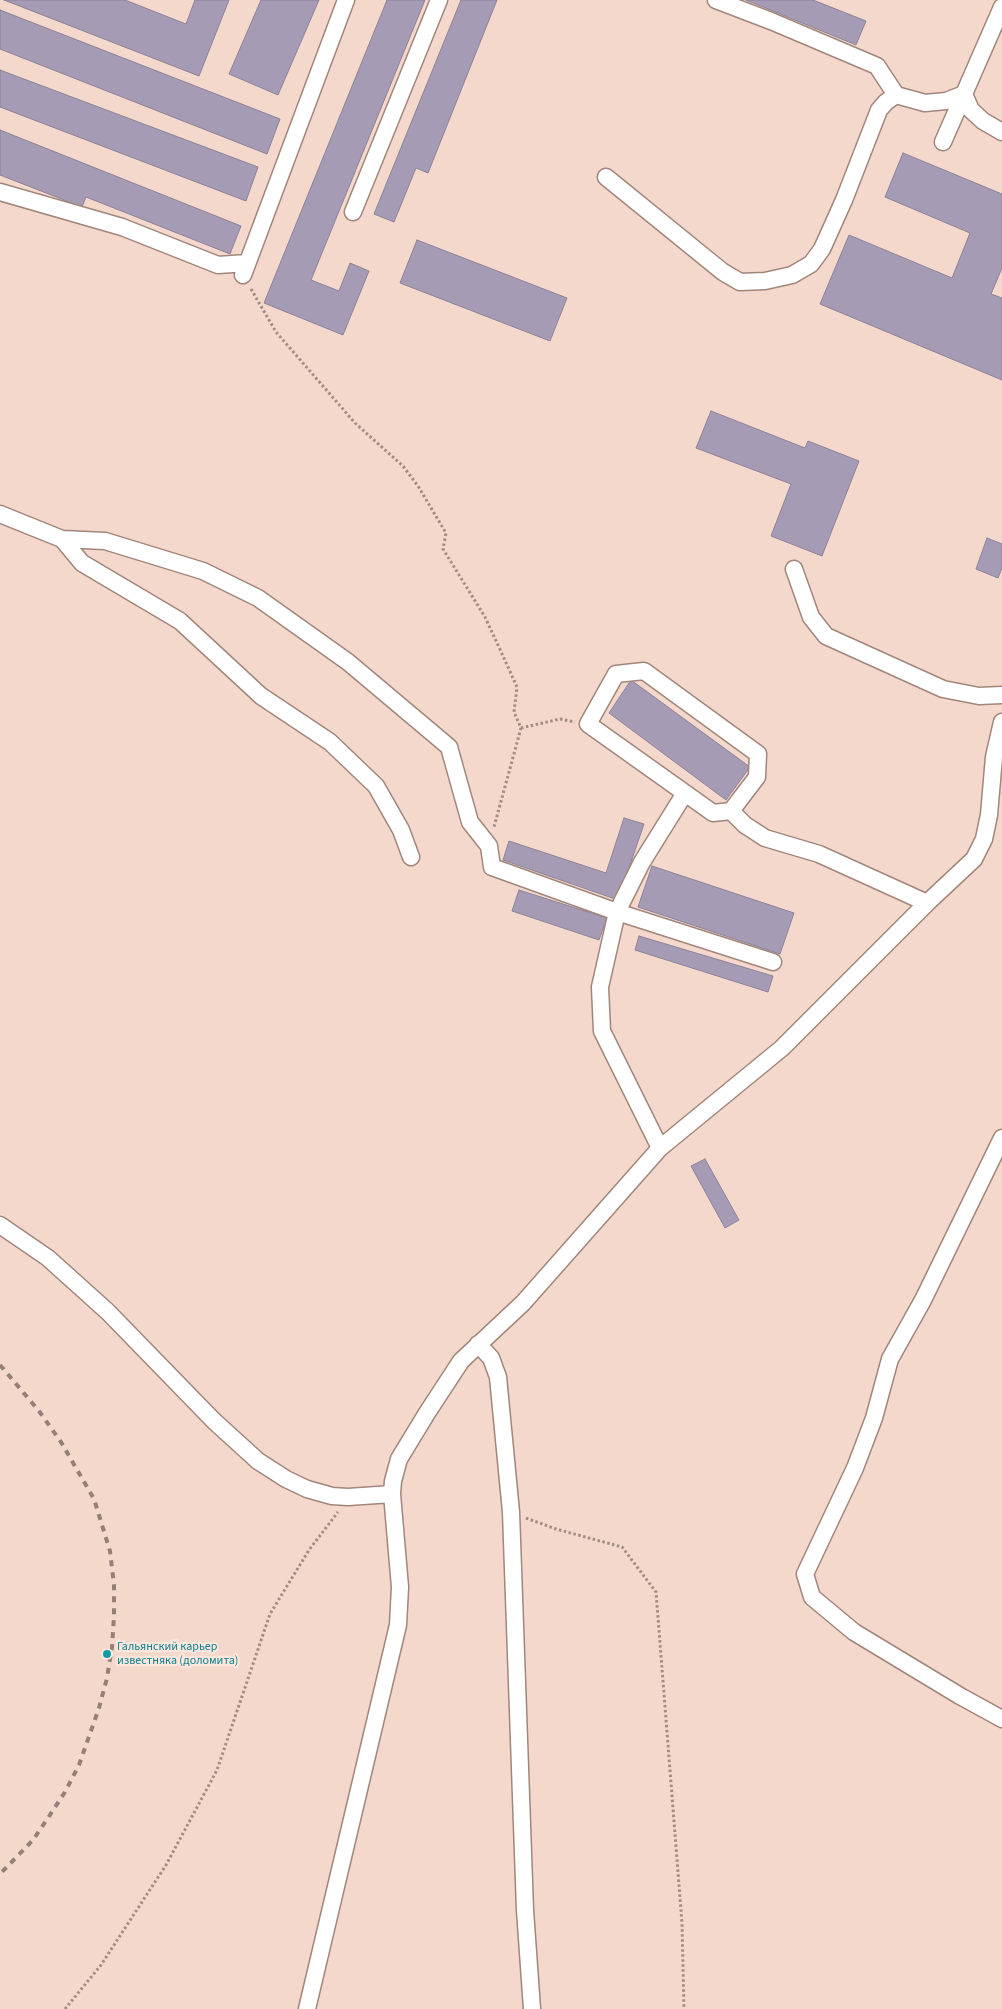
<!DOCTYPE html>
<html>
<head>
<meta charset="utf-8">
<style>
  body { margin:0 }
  canvas { display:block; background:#f5d8cc }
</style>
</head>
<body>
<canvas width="1002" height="2009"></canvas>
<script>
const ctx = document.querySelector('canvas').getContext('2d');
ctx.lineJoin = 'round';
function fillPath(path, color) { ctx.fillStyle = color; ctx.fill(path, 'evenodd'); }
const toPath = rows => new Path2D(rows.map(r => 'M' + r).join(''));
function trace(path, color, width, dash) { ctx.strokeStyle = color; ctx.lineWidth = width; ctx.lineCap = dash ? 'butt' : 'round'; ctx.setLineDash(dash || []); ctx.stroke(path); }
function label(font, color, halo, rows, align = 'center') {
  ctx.font = font + ' "Source Sans 3",sans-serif'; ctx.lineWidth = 4.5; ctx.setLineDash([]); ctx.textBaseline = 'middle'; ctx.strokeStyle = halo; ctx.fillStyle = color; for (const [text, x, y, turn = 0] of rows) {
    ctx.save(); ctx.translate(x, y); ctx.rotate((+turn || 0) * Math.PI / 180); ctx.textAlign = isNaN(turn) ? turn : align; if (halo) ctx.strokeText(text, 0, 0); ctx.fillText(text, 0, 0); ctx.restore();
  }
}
const building = toPath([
  [4,0,125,0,186,24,195,0,229,0,199,76,4,0],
  [261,0,319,0,278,95,229,74,261,0],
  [387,0,425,0,311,280,339,291,350,263,369,271,343,335,264,303,387,0],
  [461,0,497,0,428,173,416,168,394,222,374,214,461,0],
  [746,0,813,0,866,21,856,45,746,0],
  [0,10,280,119,267,154,0,49,0,10],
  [0,70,258,167,246,201,0,107,0,70],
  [0,130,241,226,230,254,86,197,82,207,0,175,0,130],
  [903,153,1002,194,1002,268,991,294,1002,298,1002,380,820,304,849,235,952,278,970,233,885,197,903,153],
  [417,240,567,298,550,341,400,283,417,240],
  [711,411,805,448,808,441,859,461,822,556,771,536,791,484,696,448,711,411],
  [987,538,1002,544,1002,568,998,578,976,569,987,538],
  [631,680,750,767,726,800,609,713,631,680],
  [624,818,644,824,618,900,503,860,509,841,606,873,624,818],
  [652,866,794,913,780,954,638,907,652,866],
  [519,890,607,918,599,940,512,911,519,890],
  [639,936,773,976,768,992,635,950,639,936],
  [705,1159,739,1220,725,1228,691,1166,705,1159]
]);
fillPath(building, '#a69bb4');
trace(building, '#8c8299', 1);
const minor = toPath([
  [716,0,771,21,877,66,896,95,925,103,946,101,964,94,971,110,983,121,1002,132],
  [943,142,1002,7],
  [606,177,723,272,740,282,765,281,792,275,811,264,822,249,844,200,879,110,886,102,896,95],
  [0,192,122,227,218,265,247,263],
  [353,212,439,0],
  [243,275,346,0],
  [0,514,62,539,105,541,203,571,258,598,348,662,449,747,470,822,489,846,492,867,617,912,600,987,602,1031,660,1148],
  [62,539,82,563,180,621,261,696,330,742,376,786,401,830,411,857],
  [794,569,811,617,826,636,943,689,979,696,1002,695],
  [685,793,588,724,616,674,644,671,758,754,757,777,731,811,713,813,685,793,642,862,617,912,773,962],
  [731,811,745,825,765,838,819,854,927,903],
  [1002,1138,923,1300,890,1359,874,1418,855,1468,805,1574,812,1597,854,1632,960,1696,1002,1719],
  [0,1225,48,1258,108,1312,214,1421,258,1461,286,1479,307,1489,332,1496,348,1497,392,1494],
  [478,1344,491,1358,498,1377,511,1512,525,1910,532,2009],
  [307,2009,398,1625,400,1587,392,1494,393,1481,399,1459,427,1413,461,1361,523,1303,660,1148,782,1048,927,903,974,859,984,839,989,815,994,757,1002,722]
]);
trace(minor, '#a1867b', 19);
trace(toPath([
  [251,289,276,332,355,423,403,466,418,486,446,533,443,549,485,617,503,656,517,687,514,712,521,728,494,827],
  [521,728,560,719,575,722],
  [526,1518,556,1529,622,1547,656,1592,682,1923,684,2009],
  [65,2009,101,1965,166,1865,217,1770,270,1614,309,1550,338,1512]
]), '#a28d84', 3, [2.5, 2.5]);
trace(minor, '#fff', 16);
trace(toPath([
  [0,1365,39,1411,61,1442,94,1499,110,1551,114,1585,114,1616,112,1647,107,1678,99,1708,79,1765,65,1792,48,1818,33,1840,0,1874]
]), '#948078', 4, [6, 6]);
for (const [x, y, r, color] of [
  [107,1654,5,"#0f9aa8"]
]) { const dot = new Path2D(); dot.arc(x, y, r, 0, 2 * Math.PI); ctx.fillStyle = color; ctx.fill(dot); trace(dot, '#fee6dc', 2); }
label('12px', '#0d838f', '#fee6dc', [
  ["Гальянский карьер",117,1647],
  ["известняка (доломита)",117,1661]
], 'left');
</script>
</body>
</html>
